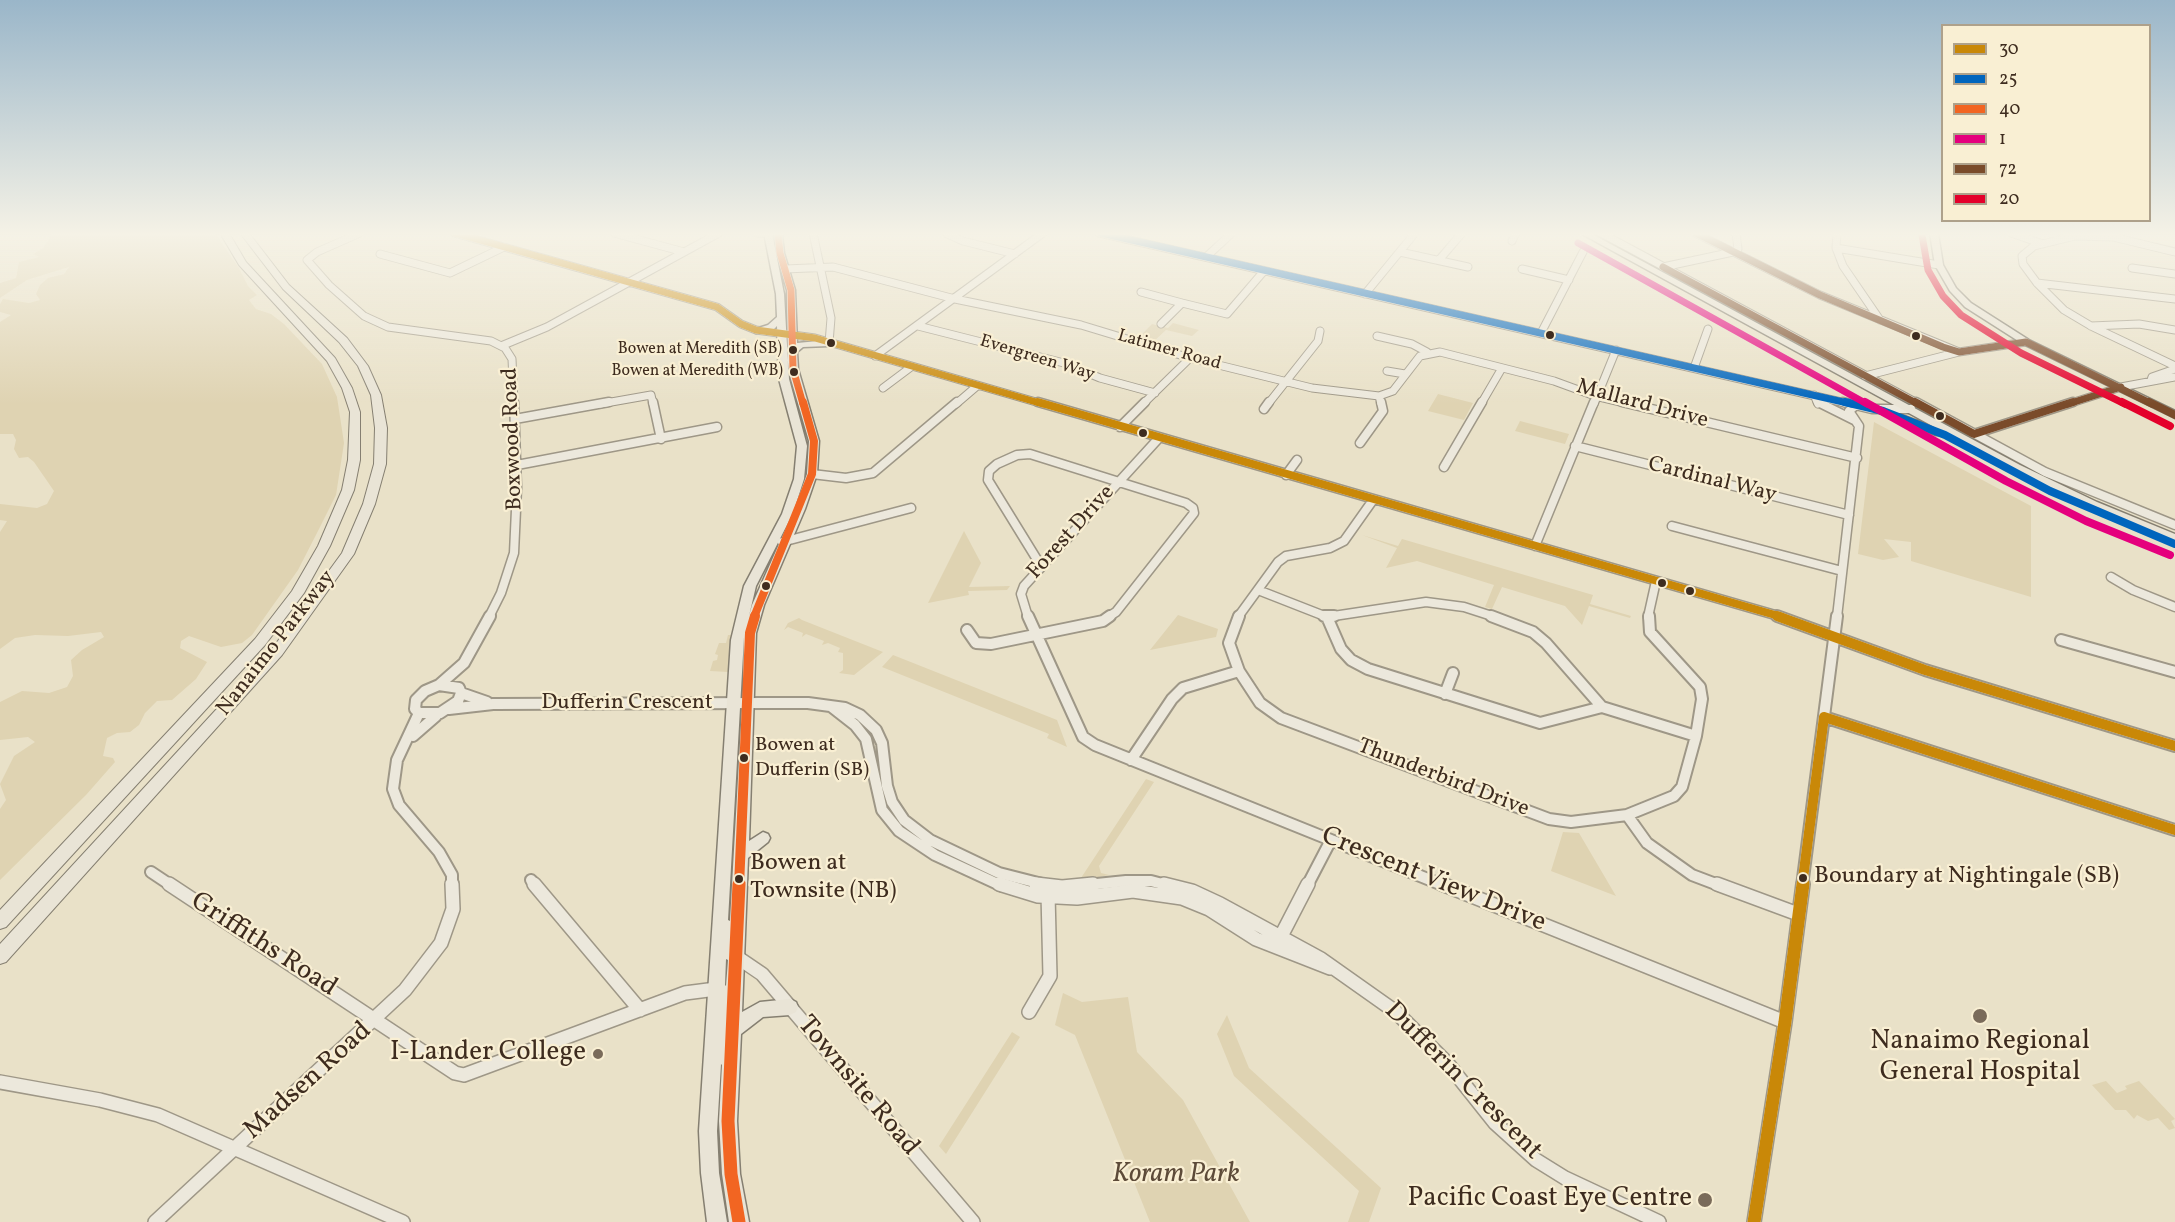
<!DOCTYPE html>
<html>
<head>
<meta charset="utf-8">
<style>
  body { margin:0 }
  #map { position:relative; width:2175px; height:1222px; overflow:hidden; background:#e9e1c8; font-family:Vollkorn,serif }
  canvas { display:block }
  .legend { position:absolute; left:1941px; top:24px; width:210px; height:198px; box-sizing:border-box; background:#f9efd3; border:2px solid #aea18b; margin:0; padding:8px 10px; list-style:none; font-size:18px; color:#3e2c1f }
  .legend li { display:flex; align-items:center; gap:12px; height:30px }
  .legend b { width:30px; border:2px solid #aea18b }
</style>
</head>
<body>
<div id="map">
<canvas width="2175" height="1222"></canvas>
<ul class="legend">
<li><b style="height:8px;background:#c98808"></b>30</li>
<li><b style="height:8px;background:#0065bd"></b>25</li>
<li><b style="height:8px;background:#f26522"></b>40</li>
<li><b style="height:8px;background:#e5007d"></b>1</li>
<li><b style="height:8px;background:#7a4b2a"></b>72</li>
<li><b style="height:8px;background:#e4002b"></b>20</li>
</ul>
</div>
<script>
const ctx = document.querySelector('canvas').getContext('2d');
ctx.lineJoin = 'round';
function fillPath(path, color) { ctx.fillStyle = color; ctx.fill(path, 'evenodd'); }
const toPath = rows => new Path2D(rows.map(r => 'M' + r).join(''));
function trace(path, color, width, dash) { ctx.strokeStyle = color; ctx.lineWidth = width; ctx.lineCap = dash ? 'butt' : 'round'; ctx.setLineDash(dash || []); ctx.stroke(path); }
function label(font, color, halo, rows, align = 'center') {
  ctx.font = font + ' Vollkorn,serif'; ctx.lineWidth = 4.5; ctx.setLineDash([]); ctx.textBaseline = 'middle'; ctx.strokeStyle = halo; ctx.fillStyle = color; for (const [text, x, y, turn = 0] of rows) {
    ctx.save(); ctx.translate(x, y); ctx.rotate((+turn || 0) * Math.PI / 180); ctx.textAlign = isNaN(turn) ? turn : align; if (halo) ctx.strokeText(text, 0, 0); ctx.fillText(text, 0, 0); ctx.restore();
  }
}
fillPath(toPath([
  [53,233,215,233,239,268,248,286,257,295,249,300,256,309,271,314,284,324,322,364,337,397,344,443,336,495,319,529,298,570,252,635,242,643,221,647,189,636,181,641,180,648,207,662,196,679,172,700,157,701,145,713,139,725,130,732,117,733,107,738,103,756,113,758,115,762,86,795,0,880,0,809,6,800,0,784,14,756,35,742,28,737,0,740,0,702,22,691,49,693,67,687,73,676,71,660,82,650,104,637,101,632,68,636,35,635,15,638,0,649,0,532,7,521,0,520,0,504,37,508,47,504,54,491,34,462,28,457,19,458,14,449,16,440,13,434,0,434,0,322,11,315,0,312,0,304,3,299,29,303,40,300,36,294,40,285,48,278,64,274,69,267,27,280,0,298,0,283,16,278,19,262,39,257,33,254,43,248],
  [1173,323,1199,330,1192,336,1166,330,1152,343,1137,339,1152,324,1168,328],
  [1438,394,1473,403,1464,420,1428,411],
  [1520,421,1569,434,1565,444,1515,431],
  [1874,422,2031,506,2031,597,1911,561,1911,542,1884,539,1899,557,1883,560,1858,554],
  [964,531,981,563,969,587,1010,586,1007,590,968,591,969,595,928,603],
  [1362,535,1398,546,1402,539,1593,595,1590,604,1631,616,1630,618,1589,606,1582,625,1565,606,1502,587,1492,609,1485,607,1494,585,1417,561,1386,568,1397,548],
  [1178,615,1218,629,1216,637,1150,650],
  [799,618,802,620,883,652,854,675,839,673,843,670,843,653,838,652,840,648,828,643,822,645,824,641,806,634,802,637,803,633,788,627,784,630,788,623],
  [728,635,731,635,728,672,710,671,713,661,717,660,718,655,715,654,719,643,726,643],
  [893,655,1057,720,1067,747,1047,738,1049,734,882,667],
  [1146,779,1154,782,1099,866,1101,873,1109,875,1079,881],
  [1563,832,1579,833,1616,896,1551,871],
  [1063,993,1082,1002,1128,997,1137,1052,1183,1100,1250,1222,1150,1222,1075,1035,1055,1025],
  [1227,1015,1249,1068,1381,1188,1369,1222,1348,1222,1359,1191,1234,1076,1217,1034],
  [1012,1032,1020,1037,946,1154,939,1146],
  [2106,1081,2117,1093,2127,1089,2125,1086,2139,1081,2175,1119,2171,1121,2175,1128,2169,1130,2158,1118,2148,1121,2137,1115,2134,1119,2126,1110,2115,1110,2092,1085]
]), '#dfd3b2');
const minorFar3 = toPath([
  [360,233,317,252,307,260,329,285,364,316,388,327,491,341,505,348,512,359,514,404],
  [454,233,717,307,741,324,756,330,815,338,1043,404],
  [614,233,684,252],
  [757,233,767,233],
  [813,233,831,318,829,343],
  [1099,233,1850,404],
  [1601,233,1919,404],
  [1695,233,1820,295,1959,352],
  [1837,233,1836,248,1843,266,1880,320],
  [2011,233,2043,244],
  [947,234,963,241,1015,254],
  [1512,241,1516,233],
  [1836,248,1939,265],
  [1400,252,1468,267],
  [2175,252,2113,237,2075,236,2034,246,2022,256,2023,264,2037,283,2064,310,2091,326,2175,366],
  [380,254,450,273,504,247],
  [1206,257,1232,233],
  [1439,260,1462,233],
  [1663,267,1733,252,1738,249,1736,233],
  [2132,268,2175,274],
  [785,269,833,267,955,299,1081,325,1190,358,1312,388,1379,396,1393,391,1420,356,1440,352,1554,381,1595,396,1629,404],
  [1522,269,1569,280],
  [2037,283,2175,299],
  [1141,292,1182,303],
  [1365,294,1415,233],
  [1161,324,1182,303,1227,314,1264,271],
  [918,326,1064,363,1100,378,1155,393],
  [2091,326,2139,324,2175,330],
  [1541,333,1583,252],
  [1377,336,1412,344,1427,352],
  [501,346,547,327,719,233],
  [875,356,1043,233],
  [1694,368,1708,329],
  [1387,371,1405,374],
  [1865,376,1959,352,2026,342],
  [2151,380,2152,377,2175,369],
  [883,388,911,367],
  [1814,395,1818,404],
  [1379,396,1381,404],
  [600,404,651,395,653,404],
  [956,404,977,386],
  [1143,404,1190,358],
  [1268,404,1318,341,1320,331],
  [1481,404,1502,368],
  [1594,404,1616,350],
  [2068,404,2121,387,2175,377]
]);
const minorFar2 = toPath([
  [653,402,661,439],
  [1038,402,1782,617],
  [1622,402,1857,458],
  [1818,402,1854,420],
  [1843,402,1872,409,1911,409],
  [1916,402,2045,472,2175,525],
  [1264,409,1269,402],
  [515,419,609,402],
  [1120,427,1145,402],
  [1974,434,2073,402],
  [1360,443,1383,411,1381,402],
  [1575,446,1849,515],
  [517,465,717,427],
  [1444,467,1482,402],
  [812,474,846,478,873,473,957,402],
  [1286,475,1297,460],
  [1672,526,1842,571],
  [782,542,911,508],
  [1535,546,1594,402],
  [1041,566,988,480,989,471,997,464,1017,455,1030,454,1186,503,1193,508,1194,513,1116,612,1108,617],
  [2111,577,2133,590,2175,607],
  [1258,590,1327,617,1426,602,1464,607,1495,617],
  [489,617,501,593,514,553,517,488,514,402],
  [1028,617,1021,594,1024,586,1158,439],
  [1238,617,1278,562,1286,556,1330,548,1344,541,1373,500],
  [1648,617,1656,581],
  [1837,617,1859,426,1849,411,1856,405]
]);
const minorFar1 = toPath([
  [1028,616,1083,737,1095,745,1445,886],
  [1239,616,1229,643,1239,671,1260,703,1281,718,1549,819,1571,822,1627,815,1674,796,1682,787,1696,736,1702,699,1700,687,1650,632,1649,616],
  [1324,616,1334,616],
  [1491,616,1533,632,1546,643,1602,707,1696,736],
  [1777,616,1925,670,2175,746],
  [1327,617,1341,649,1351,660,1368,669,1540,723,1602,707],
  [967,630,976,643,991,644,1103,621,1110,616],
  [2061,640,2175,672],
  [439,685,464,663,490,616],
  [439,685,459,688,461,693,458,701,440,713,419,713,415,709,416,700,425,691,439,685],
  [461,693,487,702],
  [1445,694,1453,673],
  [832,707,855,725,866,739,882,810,899,831,935,855,1002,886],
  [449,709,493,704,767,703,808,703,845,708,860,715,876,730,882,743,887,786,892,802,904,820,930,840,999,873,1050,886],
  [419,713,397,760,393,789,399,805,439,852,452,875,452,886],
  [1824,717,2175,830],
  [413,736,436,716],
  [1131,760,1172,699,1183,688,1239,671],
  [1627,815,1647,843,1692,875,1721,886],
  [151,872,172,886],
  [531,880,536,886],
  [1077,886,1126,881,1151,881,1170,886],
  [1307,886,1331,840],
  [1802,886,1837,616]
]);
const minor = toPath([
  [169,884,455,1073,464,1075,685,993,716,989],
  [534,884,640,1010],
  [999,884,1038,896,1077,898,1133,891,1182,898,1209,909,1256,939,1330,968],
  [1036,884,1062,887,1093,884],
  [1164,884,1192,891,1220,904,1321,959,1396,1012,1448,1064,1495,1123,1536,1160,1565,1178,1659,1222],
  [1442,884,1785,1022],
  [1717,884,1798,914],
  [1278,942,1308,884],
  [737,957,762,974,973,1222],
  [1029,1012,1050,976,1048,894],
  [0,1082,100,1100,158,1115,403,1222],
  [155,1222,405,990,441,943,453,909,452,884],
  [1754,1222,1785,1022,1803,884]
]);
const major = toPath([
  [764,233,772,233,784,294,789,379,807,446,804,479,793,513,807,474,809,441,788,369,787,290,776,253,774,233,782,233,784,253,795,290,797,343,829,340,833,343,829,346,803,347,797,352,798,369,819,441,817,474,805,509,764,605,756,633,749,841,763,832,768,834,770,838,768,842,748,858,742,1012,760,1002,790,999,796,1002,798,1007,796,1012,790,1015,763,1017,741,1034,737,1121,740,1174,749,1222,729,1222,722,1174,719,1121,722,1065,721,1064,717,1131,719,1173,727,1222,707,1222,701,1173,699,1131,731,640,744,586,782,514,794,479,797,446,779,379,777,326,774,329,756,333,752,330,768,325,777,317,776,294,764,233],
  [792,515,752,605,749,616,756,586,792,515],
  [744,637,743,689,730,921,728,920,744,637],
  [726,959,728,960,726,986,725,985,726,959],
  [1580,233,1590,233,2020,465,2097,502,2175,534,2175,541,2089,506,2012,469,1944,432,1944,435,1936,435,1880,413,1880,409,1886,409,1938,429,1580,233],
  [1930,233,1938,233,1943,265,1956,288,1971,303,2029,340,2175,411,2175,418,2023,344,1965,307,1950,291,1935,265,1930,233]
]);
const highway = toPath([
  [220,233,229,233,246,262,335,358,352,388,360,412,360,460,354,490,330,546,304,593,265,645,6,927,0,929,0,910,255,639,292,591,318,546,342,490,348,460,350,412,342,388,327,361,239,265,220,233],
  [240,233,249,233,289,285,347,338,368,366,381,395,387,428,386,464,375,504,354,554,282,655,6,962,0,964,0,944,272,649,342,553,363,504,374,464,375,428,371,395,358,366,339,342,283,289,240,233]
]);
trace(minorFar3, '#9e9787', 9);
trace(minorFar2, '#9e9787', 11);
trace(minorFar1, '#9e9787', 14);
trace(minor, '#9e9787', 16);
trace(major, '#857f71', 3);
trace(highway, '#857f71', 2);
trace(minorFar3, '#ece8dc', 7);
trace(minorFar2, '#ece8dc', 8);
trace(minorFar1, '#ece8dc', 10);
trace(minor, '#ece8dc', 13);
fillPath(major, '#e9e4d6');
fillPath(highway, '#e9e4d6');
trace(toPath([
  [455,233,717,307,741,324,756,330,815,338,1043,404]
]), '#c98808', 7);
trace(toPath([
  [1038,402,1782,617]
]), '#c98808', 8);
trace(toPath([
  [1777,616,1925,670,2175,746],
  [1824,717,2175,830],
  [1802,886,1824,717]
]), '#c98808', 10);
trace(toPath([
  [1754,1222,1785,1022,1803,884]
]), '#c98808', 13);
trace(toPath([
  [1101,233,1852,404]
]), '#0065bd', 7);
trace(toPath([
  [1845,402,1883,411,1945,435,2050,491,2175,544]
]), '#0065bd', 8);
trace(toPath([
  [778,233,780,253,791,290,793,369,803,404]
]), '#f26522', 7);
trace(toPath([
  [754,617,812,474,814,441,803,402]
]), '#f26522', 8);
trace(toPath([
  [739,886,750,633,755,616]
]), '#f26522', 10);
trace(toPath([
  [739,884,728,1121,731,1174,739,1222]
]), '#f26522', 13);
trace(toPath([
  [1578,243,1867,404]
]), '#e5007d', 7);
trace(toPath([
  [1865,402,2006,481,2086,521,2170,555]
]), '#e5007d', 8);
trace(toPath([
  [1696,233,1820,295,1943,347,1959,352,2026,342,2152,404],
  [1663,267,1918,404],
  [2068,404,2121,387]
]), '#7a4b2a', 7);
trace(toPath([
  [1915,402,1974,434,2073,402],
  [2149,402,2175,415]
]), '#7a4b2a', 8);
trace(toPath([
  [1922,235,1928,270,1943,296,1961,315,2021,353,2125,404]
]), '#e4002b', 7);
trace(toPath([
  [2122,402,2170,426]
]), '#e4002b', 8);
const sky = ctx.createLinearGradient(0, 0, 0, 404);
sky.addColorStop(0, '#9ab6c9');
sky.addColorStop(0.58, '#f5f2e6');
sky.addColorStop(1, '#f5f2e600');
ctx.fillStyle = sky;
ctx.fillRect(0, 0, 2175, 404);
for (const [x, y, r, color] of [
  [1550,335,5,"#3e2c1f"],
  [1916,336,5,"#3e2c1f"],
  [831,343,5,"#3e2c1f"],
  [793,350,5,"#3e2c1f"],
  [794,372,5,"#3e2c1f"],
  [1940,416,5,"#3e2c1f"],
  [1143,433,5,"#3e2c1f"],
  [1662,583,5,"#3e2c1f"],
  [766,586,5,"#3e2c1f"],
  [1690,591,5,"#3e2c1f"],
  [744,758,5,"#3e2c1f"],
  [1803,878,5,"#3e2c1f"],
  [739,879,5,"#3e2c1f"],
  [1980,1016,8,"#7a6b5a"],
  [598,1054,6,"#7a6b5a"],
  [1705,1200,8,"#7a6b5a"]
]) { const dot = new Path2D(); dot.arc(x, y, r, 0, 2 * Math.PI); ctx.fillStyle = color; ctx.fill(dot); trace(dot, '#f9efd3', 2); }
label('16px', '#3e2c1f', '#f9efd3', [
  ["Bowen at Meredith (SB)",782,350],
  ["Bowen at Meredith (WB)",783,372]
], 'right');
label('18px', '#3e2c1f', '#f9efd3', [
  ["Latimer Road",1169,351,16],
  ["Evergreen Way",1037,359,17]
]);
label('20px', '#3e2c1f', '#f9efd3', [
  ["Bowen at",755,746],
  ["Dufferin (SB)",755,771]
], 'left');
label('22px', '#3e2c1f', '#f9efd3', [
  ["Mallard Drive",1642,405,15],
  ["Boxwood Road",514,439,-92],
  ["Cardinal Way",1712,481,14],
  ["Forest Drive",1072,533,-48],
  ["Nanaimo Parkway",277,644,-52],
  ["Dufferin Crescent",627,704],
  ["Thunderbird Drive",1443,779,21]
]);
label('24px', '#3e2c1f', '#f9efd3', [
  ["Bowen at",750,865],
  ["Townsite (NB)",750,893],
  ["Boundary at Nightingale (SB)",1814,878]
], 'left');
label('27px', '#3e2c1f', '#f9efd3', [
  ["Crescent View Drive",1433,881,22],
  ["Griffiths Road",263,946,33],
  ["Madsen Road",309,1082,-42],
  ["Dufferin Crescent",1462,1082,45],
  ["Townsite Road",857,1087,50]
]);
label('27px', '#3e2c1f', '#f9efd3', [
  ["Nanaimo Regional",1980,1043,"center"],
  ["General Hospital",1980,1074,"center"],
  ["I-Lander College",586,1054],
  ["Pacific Coast Eye Centre",1692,1200]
], 'right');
label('italic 27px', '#5d4b39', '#f9efd3', [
  ["Koram Park",1176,1176]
]);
</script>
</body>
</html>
